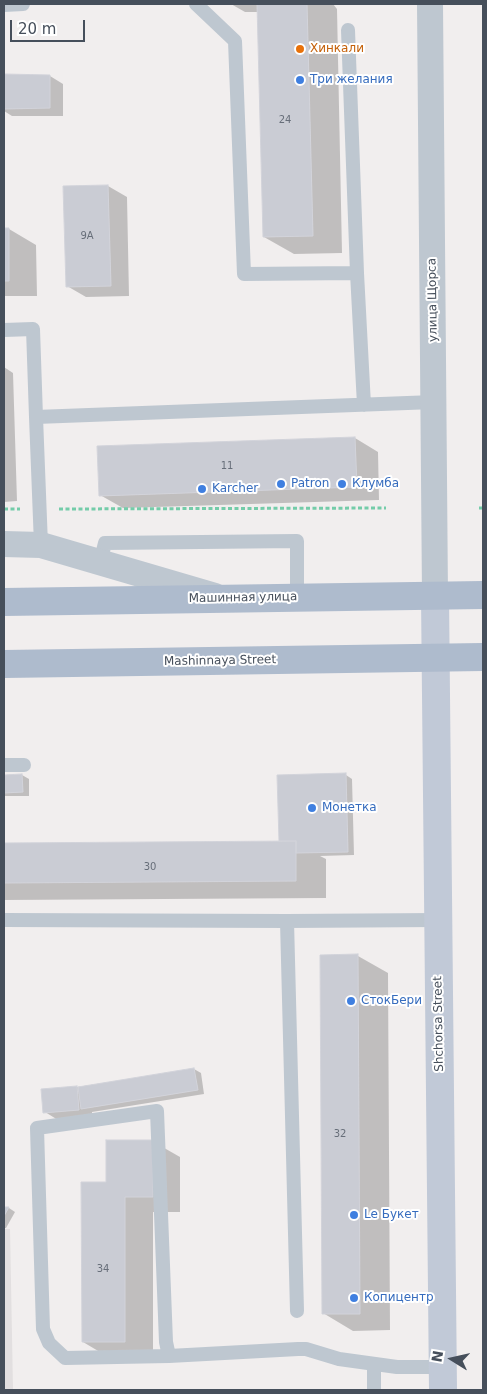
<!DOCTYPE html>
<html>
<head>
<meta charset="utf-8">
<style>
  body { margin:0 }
  #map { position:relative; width:487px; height:1394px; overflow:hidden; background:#f1eeee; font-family:"DejaVu Sans",sans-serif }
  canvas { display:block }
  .frame { position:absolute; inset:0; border:5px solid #464f5b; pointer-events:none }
  .north { position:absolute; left:427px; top:1334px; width:50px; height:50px; -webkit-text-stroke:4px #fff; paint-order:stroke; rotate:280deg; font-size:14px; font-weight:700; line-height:20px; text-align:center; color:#464f5b }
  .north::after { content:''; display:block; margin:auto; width:18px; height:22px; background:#464f5b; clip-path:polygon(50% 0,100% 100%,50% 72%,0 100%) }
  .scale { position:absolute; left:10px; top:20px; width:75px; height:22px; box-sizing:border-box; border:2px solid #464f5b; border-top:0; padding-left:6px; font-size:15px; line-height:18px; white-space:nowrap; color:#464f5b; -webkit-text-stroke:4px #fff; paint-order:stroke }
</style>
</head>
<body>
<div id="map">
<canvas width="487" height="1394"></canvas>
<div class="frame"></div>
<div class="north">N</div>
<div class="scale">20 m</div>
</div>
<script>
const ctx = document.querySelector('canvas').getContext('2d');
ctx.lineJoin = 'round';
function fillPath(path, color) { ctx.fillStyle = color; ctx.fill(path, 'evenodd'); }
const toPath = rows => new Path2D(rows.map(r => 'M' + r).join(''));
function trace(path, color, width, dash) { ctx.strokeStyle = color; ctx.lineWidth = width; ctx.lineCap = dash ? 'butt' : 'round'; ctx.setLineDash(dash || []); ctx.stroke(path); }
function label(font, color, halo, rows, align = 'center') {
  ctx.font = font + ' "DejaVu Sans",sans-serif'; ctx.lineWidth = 4; ctx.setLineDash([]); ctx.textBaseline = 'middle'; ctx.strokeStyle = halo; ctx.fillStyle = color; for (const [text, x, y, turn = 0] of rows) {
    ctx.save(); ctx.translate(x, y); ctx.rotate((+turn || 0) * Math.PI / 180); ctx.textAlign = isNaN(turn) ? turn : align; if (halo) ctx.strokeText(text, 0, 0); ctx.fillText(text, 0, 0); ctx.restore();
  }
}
fillPath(toPath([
  [4,1229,10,1229,13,1390,4,1390]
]), '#e2dfe0');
fillPath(toPath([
  [231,4,333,4,337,9,342,253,294,254,264,237,258,12,245,12],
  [4,76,50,76,63,84,63,116,12,116,4,111],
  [108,186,127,197,129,296,86,297,67,286],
  [4,229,9,229,36,245,37,296,4,296],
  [4,367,13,373,17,501,4,502],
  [355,438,378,452,379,500,123,508,100,495],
  [22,775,29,779,29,796,4,796,4,776],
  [346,775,352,779,354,855,320,856,326,859,326,898,4,900,4,844,280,842,278,776],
  [358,956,388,973,390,1330,353,1331,323,1313],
  [194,1069,201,1073,204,1094,92,1112,92,1117,58,1120,45,1112,77,1087],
  [152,1141,180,1157,180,1212,153,1212,153,1357,110,1358,83,1342,107,1184],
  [4,1208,9,1208,15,1212,6,1228,4,1228]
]), '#0003');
const building = toPath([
  [257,4,307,4,313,236,263,237,257,4],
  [4,74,50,75,50,108,4,109,4,74],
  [108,185,111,286,66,287,63,186,108,185],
  [4,228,9,228,9,281,4,281,4,228],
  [355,437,357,487,99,496,97,446,355,437],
  [346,773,348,852,296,853,296,841,279,841,277,775,346,773],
  [22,774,23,792,4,793,4,775,22,774],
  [296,841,296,881,4,883,4,843,296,841],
  [358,954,360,1314,322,1314,320,955,358,954],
  [194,1068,198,1090,81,1109,78,1087,194,1068],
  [77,1086,79,1110,43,1113,41,1089,77,1086],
  [106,1140,153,1140,153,1197,125,1197,125,1342,82,1342,81,1182,106,1182,106,1140],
  [4,1207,9,1207,4,1216,4,1207]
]);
fillPath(building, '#caccd4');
trace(building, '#d2d3da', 1);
trace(toPath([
  [479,508,483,508],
  [4,509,20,509],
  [59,509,386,508]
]), '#74cca9', 3, [4, 2.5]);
trace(toPath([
  [196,4,235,41,244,274,357,273,348,30],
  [4,5,23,4],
  [357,273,364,405],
  [4,330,33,329,36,417],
  [41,545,36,417,434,402],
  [100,563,105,543,297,541,297,598],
  [4,765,24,765],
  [4,920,287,921,438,920],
  [287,921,297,1311],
  [169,1356,166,1342,157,1111,37,1128,43,1329,49,1343,65,1358,169,1356,298,1349,306,1349,339,1359,397,1367,442,1367],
  [374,1364,374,1390]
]), '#bec7d0', 14);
trace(toPath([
  [430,4,435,596],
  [4,544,41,545,215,596]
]), '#bec7d0', 26);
trace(toPath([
  [435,596,443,1390]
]), '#c1c9d7', 28);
trace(toPath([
  [4,602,483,595],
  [4,664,483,657]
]), '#aebbcd', 28);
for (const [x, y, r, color] of [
  [300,49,5,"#e8710a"],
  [300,80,5,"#3f7fe0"],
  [281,484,5,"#3f7fe0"],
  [342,484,5,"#3f7fe0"],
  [202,489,5,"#3f7fe0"],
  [312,808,5,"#3f7fe0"],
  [351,1001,5,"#3f7fe0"],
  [354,1215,5,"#3f7fe0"],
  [354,1298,5,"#3f7fe0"]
]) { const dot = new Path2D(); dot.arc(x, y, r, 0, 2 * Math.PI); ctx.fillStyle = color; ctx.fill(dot); trace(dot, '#fff', 2); }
label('10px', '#676e79', null, [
  ["24",285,120],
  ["9А",87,236],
  ["11",227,466],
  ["30",150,867],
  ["32",340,1134],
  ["34",103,1269]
]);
label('12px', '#c56008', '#fff', [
  ["Хинкали",310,49]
], 'left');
label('12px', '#366cbe', '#fff', [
  ["Три желания",310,80],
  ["Patron",291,484],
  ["Клумба",352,484],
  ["Karcher",212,489],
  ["Монетка",322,808],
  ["СтокБери",361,1001],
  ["Le Букет",364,1215],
  ["Копицентр",364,1298]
], 'left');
label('12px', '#464f5b', '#fff', [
  ["улица Щорса",433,300,-91],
  ["Машинная улица",243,598,-1],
  ["Mashinnaya Street",220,661,-1],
  ["Shchorsa Street",439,1024,-91]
]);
</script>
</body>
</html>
